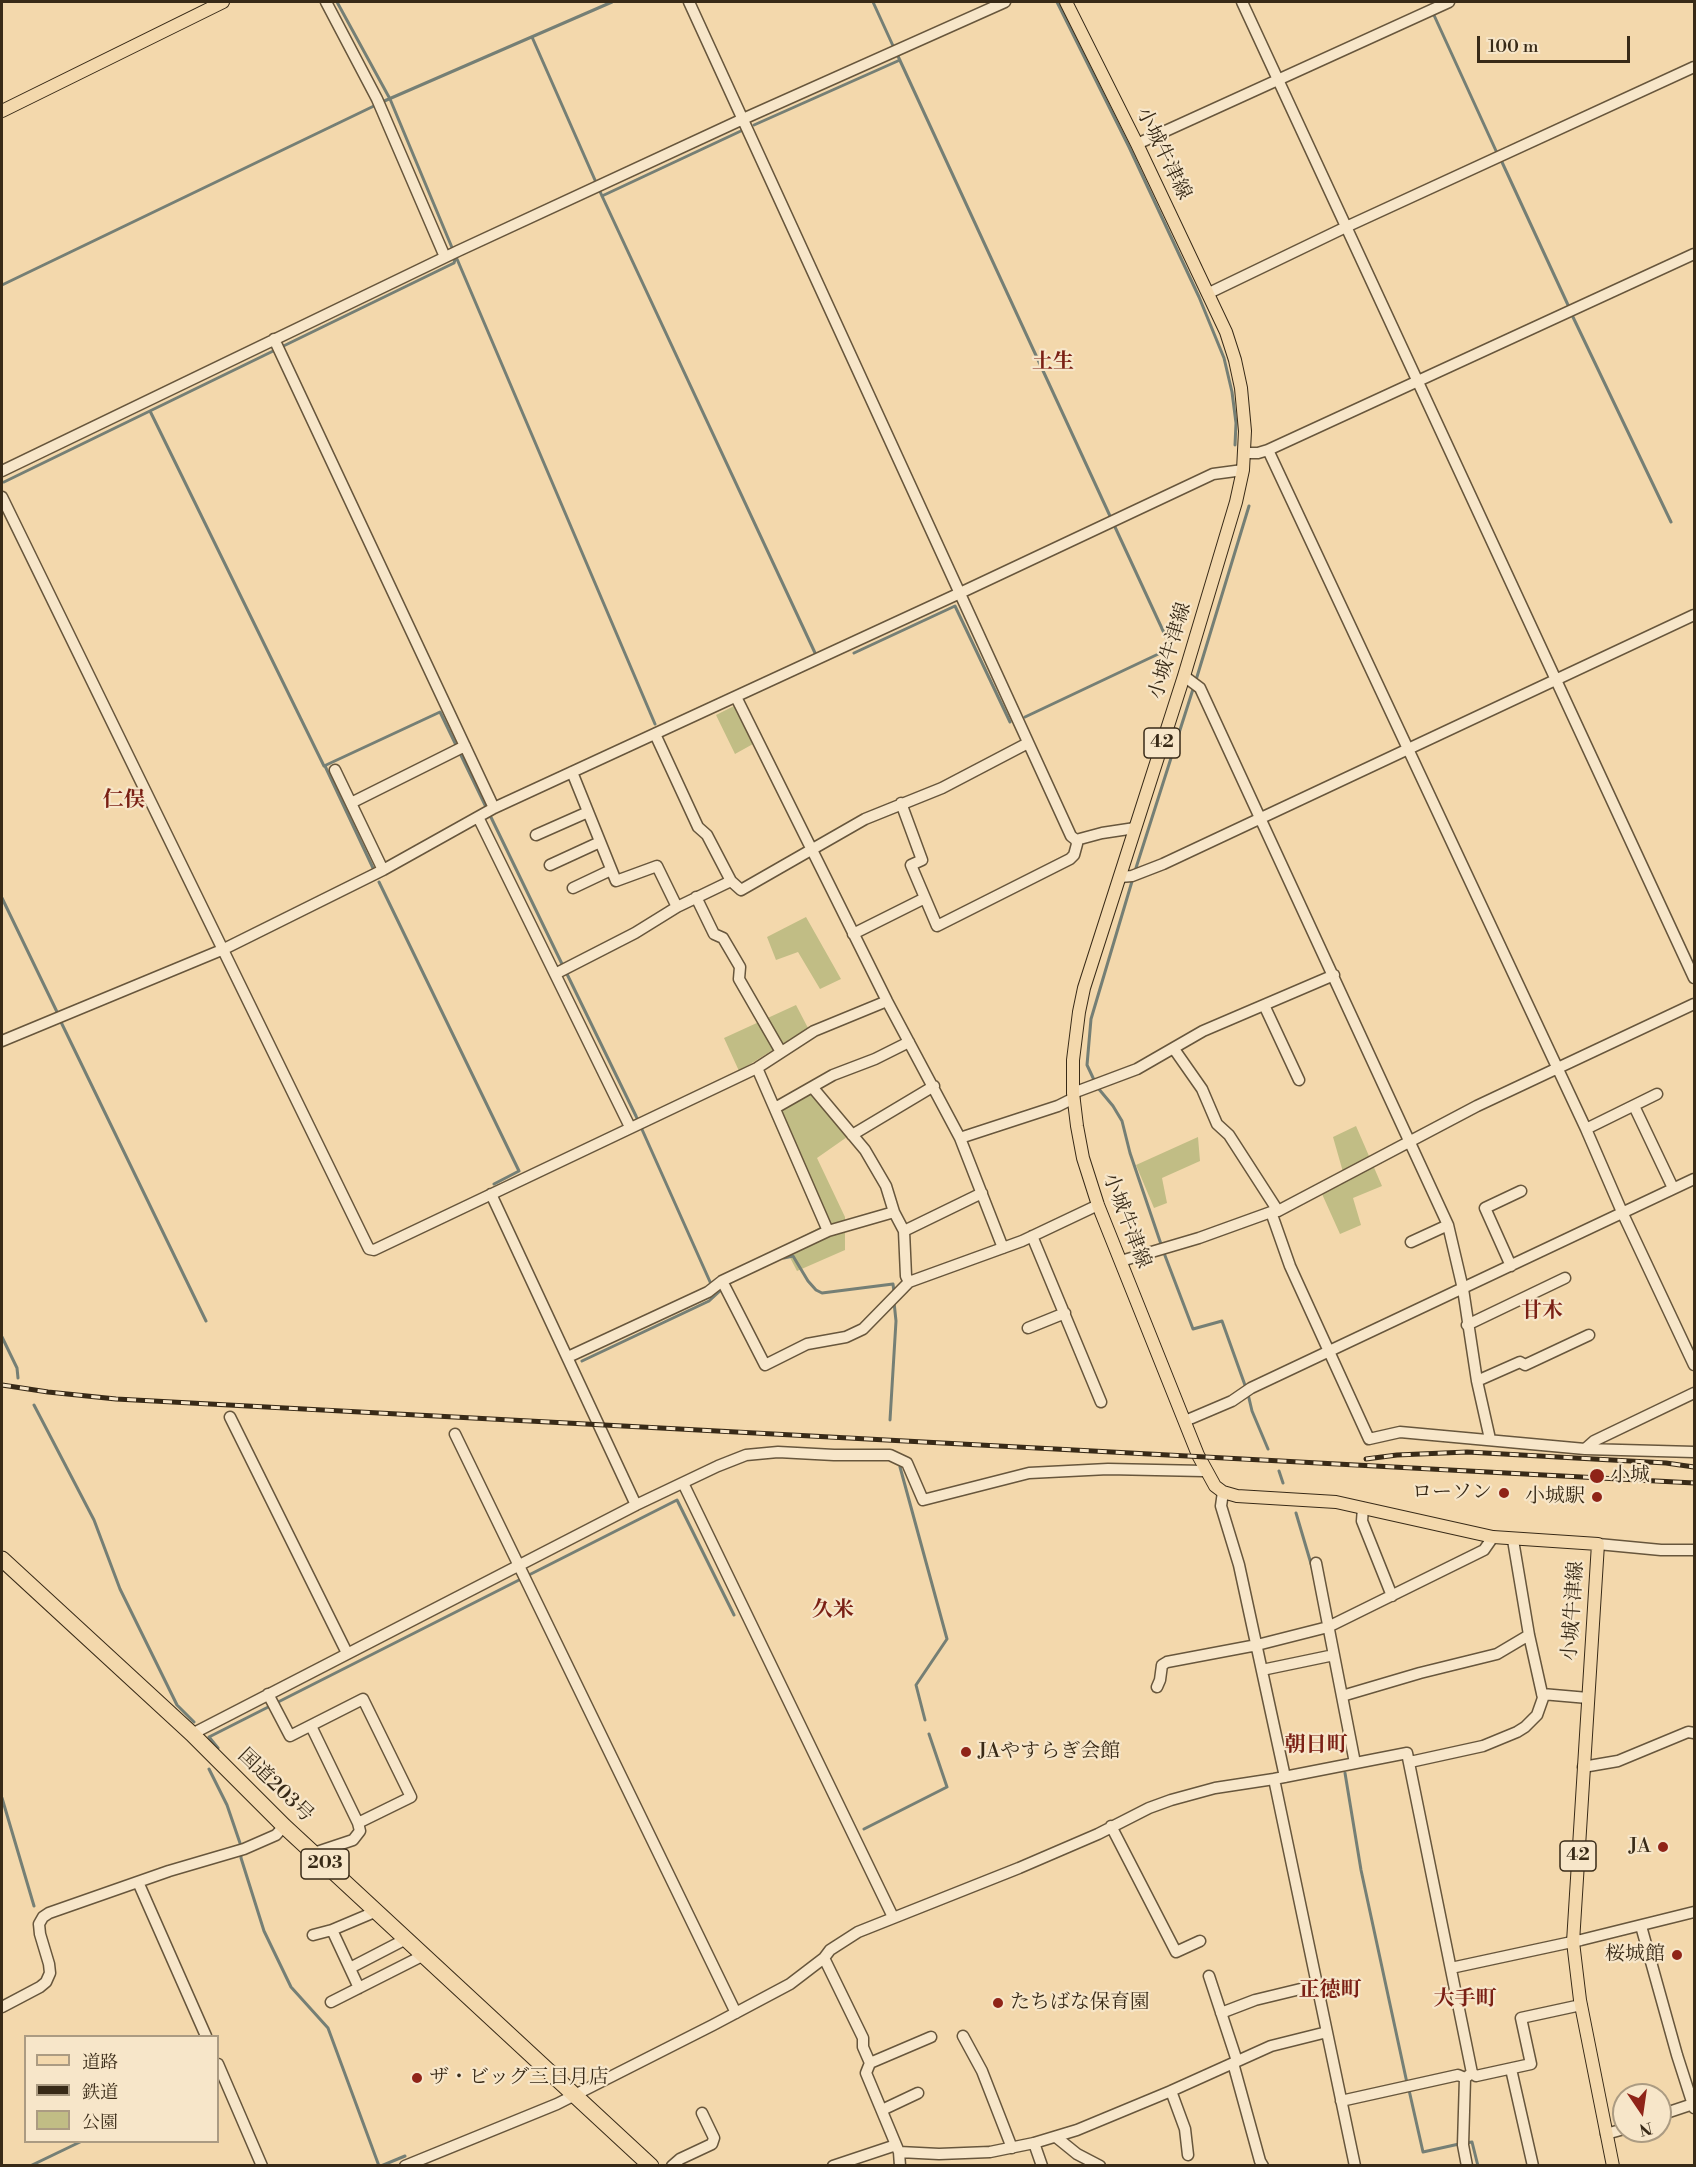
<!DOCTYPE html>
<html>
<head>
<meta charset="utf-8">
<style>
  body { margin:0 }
  #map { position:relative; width:1696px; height:2167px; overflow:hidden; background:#f3d8ac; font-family:"Libre Bodoni","Noto Serif JP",serif }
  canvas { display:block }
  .frame { position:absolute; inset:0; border:3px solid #382a17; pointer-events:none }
  .legend { position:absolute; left:24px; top:2035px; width:195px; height:108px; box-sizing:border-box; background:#f7e6c9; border:2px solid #ab9b82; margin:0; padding:8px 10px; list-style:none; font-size:18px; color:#382a17 }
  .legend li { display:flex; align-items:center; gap:12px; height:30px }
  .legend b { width:30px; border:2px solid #ab9b82 }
  .north { position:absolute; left:1612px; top:2083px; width:60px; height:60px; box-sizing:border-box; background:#f7e6c9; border:2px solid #ab9b82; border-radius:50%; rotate:167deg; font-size:16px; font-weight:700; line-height:24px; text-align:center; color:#382a17 }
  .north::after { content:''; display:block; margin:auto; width:21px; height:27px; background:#8f2418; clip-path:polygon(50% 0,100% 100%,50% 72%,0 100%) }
  .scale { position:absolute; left:1477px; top:36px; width:153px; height:27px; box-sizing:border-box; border:3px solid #382a17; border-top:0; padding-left:8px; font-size:18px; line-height:21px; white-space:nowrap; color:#382a17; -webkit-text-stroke:4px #f7e6c9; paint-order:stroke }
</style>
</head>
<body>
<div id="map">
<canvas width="1696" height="2167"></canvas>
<div class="frame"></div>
<ul class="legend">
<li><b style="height:8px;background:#f3d8ac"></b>道路</li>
<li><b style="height:8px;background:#382a17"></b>鉄道</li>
<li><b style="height:16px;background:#c1bd85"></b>公園</li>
</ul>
<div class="north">N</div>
<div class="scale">100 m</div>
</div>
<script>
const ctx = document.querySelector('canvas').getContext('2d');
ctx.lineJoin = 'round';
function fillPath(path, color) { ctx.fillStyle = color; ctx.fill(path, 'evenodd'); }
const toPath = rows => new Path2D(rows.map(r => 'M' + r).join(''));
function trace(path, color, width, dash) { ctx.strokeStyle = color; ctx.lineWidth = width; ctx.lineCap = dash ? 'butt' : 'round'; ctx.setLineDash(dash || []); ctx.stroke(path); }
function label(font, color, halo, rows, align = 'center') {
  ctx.font = font + ' "Libre Bodoni","Noto Serif JP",serif'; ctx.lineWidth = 4.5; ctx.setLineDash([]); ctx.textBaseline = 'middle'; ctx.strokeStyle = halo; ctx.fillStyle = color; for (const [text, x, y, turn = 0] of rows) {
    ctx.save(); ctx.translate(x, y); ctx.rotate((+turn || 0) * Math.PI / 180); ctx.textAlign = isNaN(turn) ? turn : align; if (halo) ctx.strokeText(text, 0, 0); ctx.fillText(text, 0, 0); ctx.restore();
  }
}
fillPath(toPath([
  [734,706,753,744,735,754,716,715],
  [806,917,841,979,820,989,798,952,776,960,767,937],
  [796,1005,808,1028,739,1071,724,1038],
  [812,1093,847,1137,817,1158,845,1217,845,1250,797,1271,784,1246,820,1227,771,1116],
  [1356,1126,1382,1186,1353,1198,1361,1225,1340,1234,1322,1194,1345,1179,1333,1137],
  [1198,1137,1200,1161,1162,1178,1167,1203,1154,1208,1136,1165]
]), '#c1bd85');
trace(toPath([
  [337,2,390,99,453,250],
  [873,2,894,48],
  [1057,2,1129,147,1199,297,1224,358,1232,392,1236,423,1235,445],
  [1433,13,1497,153],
  [532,37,602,196,816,655],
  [897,54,1110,516],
  [382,102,612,2],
  [754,125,900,60],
  [1501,160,1568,305],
  [602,196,743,130],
  [457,259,655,724],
  [2,285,376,105],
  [1572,315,1671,522],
  [150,411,324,766,440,712,563,966],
  [4,482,454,263,456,256],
  [854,653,955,606,1010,722],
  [1196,680,1249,506],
  [1025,717,1171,648,1115,527],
  [325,766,373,868],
  [1135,871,1194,686],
  [379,882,519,1171,494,1184],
  [2,898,58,1014],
  [566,972,636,1116,711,1284],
  [60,1020,206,1321],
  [1095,1082,1087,1065,1091,1019,1133,878],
  [1098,1088,1113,1106,1122,1121,1130,1153,1164,1253,1193,1329,1222,1321,1246,1388],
  [784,1258,793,1256,808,1281,816,1290,822,1293,893,1284,894,1292],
  [2,1337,17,1368,18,1378],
  [582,1361,709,1301,722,1289],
  [1248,1394,1252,1411,1268,1449],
  [34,1405,94,1520,120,1589,177,1705,194,1722],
  [890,1420,896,1321,894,1302],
  [900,1467,947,1639,916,1685,925,1720],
  [1279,1471,1283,1483],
  [1296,1513,1312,1567],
  [218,1748,209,1737,677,1500,734,1615],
  [209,1769,227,1805,241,1846],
  [1345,1773,1361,1870,1407,2083],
  [2,1798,34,1906],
  [864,1829,947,1787,929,1734],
  [241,1853,241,1858,264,1931,291,1987,328,2028,379,2166],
  [1409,2090,1423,2152,1459,2144],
  [1466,2143,1472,2142,1478,2166],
  [30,2166,80,2142],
  [381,2166,405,2156]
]), '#757f75', 3);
const minor = toPath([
  [326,2,377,99,445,257],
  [689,2,1071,836,1076,840,1102,833,1135,828],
  [1242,2,1694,978],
  [1137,144,1449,2],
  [1209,293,1346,227,1694,67],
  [274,339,494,808],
  [1268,450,1586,1129,1622,1212,1694,1365],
  [1244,453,1258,453,1268,450,1694,254],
  [2,471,458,251,743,119,1005,2],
  [2,497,369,1249,374,1250,757,1068,814,1031,887,1001],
  [1184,676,1200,688,1448,1225,1463,1289,1477,1381,1490,1439],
  [736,697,887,1001,960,1138,1058,1106,1074,1098],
  [655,734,698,827,707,835,731,881,741,890,865,819,942,788,1028,743],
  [335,770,383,870],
  [572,772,616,881,657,866,677,907,731,881],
  [351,803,465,746],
  [901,803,922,860,911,865,937,926,1070,859,1074,855,1077,844,1076,840],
  [478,817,630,1127],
  [536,835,588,812],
  [550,865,600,842],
  [1120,877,1132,876,1163,864,1694,615],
  [573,888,611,870],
  [696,897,714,934,723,938,740,967,739,979,781,1052],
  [853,934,925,898],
  [555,974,635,933,677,907],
  [1264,1005,1299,1080],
  [2,1041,224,949,383,870,494,808,960,593,1213,474,1243,470],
  [1174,1049,1202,1089,1217,1124,1229,1135,1278,1211,1271,1212,1290,1266,1369,1439,1400,1432,1585,1449,1694,1452],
  [813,1088,865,1150,886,1186,894,1212,904,1231,906,1276,909,1282],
  [1073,1093,1137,1069,1203,1031,1334,975],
  [1634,1106,1673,1188],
  [775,1108,833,1075,875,1059,909,1042],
  [1586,1129,1657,1094],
  [852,1135,934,1086],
  [960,1138,1003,1248],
  [491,1194,636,1505],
  [1278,1211,1477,1106,1694,1004],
  [828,1231,894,1212],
  [904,1231,982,1193],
  [1032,1236,1101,1402],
  [1411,1242,1448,1225],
  [1121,1261,1199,1238,1271,1212],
  [1511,1266,1485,1208,1521,1191],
  [722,1281,765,1365,807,1344,846,1337,863,1329,909,1282,1022,1241,1098,1205],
  [1467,1325,1565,1278],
  [1028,1328,1065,1313],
  [568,1357,708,1292,722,1281,828,1231,757,1068],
  [1477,1381,1520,1362,1525,1365,1589,1335],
  [230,1417,347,1653],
  [1185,1421,1232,1401,1251,1388,1694,1179],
  [455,1434,736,2013],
  [1585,1449,1594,1441,1694,1393],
  [683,1483,893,1917],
  [1223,1492,1221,1506,1239,1565,1285,1777],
  [1363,1508,1362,1521,1392,1596],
  [1598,1544,1661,1550,1694,1550],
  [1316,1563,1355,1763],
  [1262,1670,1334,1655],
  [1157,1687,1160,1680,1162,1665,1167,1662,1257,1645,1328,1627,1484,1550,1493,1537],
  [268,1694,290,1736,363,1699,411,1797,358,1823],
  [1542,1694,1588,1698],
  [1342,1696,1420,1673,1497,1654,1529,1635],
  [311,1726,358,1823,360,1831,353,1840,314,1853],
  [192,1734,636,1505,718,1466,746,1455,778,1452,834,1455,890,1455,907,1463,923,1500,1029,1473,1108,1469,1204,1471],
  [1410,1762,1483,1746,1517,1732,1525,1727,1537,1715,1543,1698,1529,1635,1513,1540],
  [1583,1767,1618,1761,1688,1732,1694,1733],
  [1274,1779,1355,2166],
  [1111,1826,1176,1952,1200,1941],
  [138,1882,206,2036],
  [1641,1926,1677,2055,1694,2108],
  [332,1930,359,1988],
  [313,1935,332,1930,377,1911],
  [824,1958,863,2038,863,2047,870,2063,866,2073,899,2152,939,2154,990,2152,1034,2143,1077,2130,1171,2091,1271,2046,1327,2032],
  [350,1968,406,1939],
  [1451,1968,1581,1940,1694,1912],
  [1209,1976,1237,2061],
  [331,2002,424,1955],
  [2,2007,40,1987,46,1982,50,1973,49,1964,40,1934,39,1924,43,1917,49,1913,169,1871,244,1849,276,1835,284,1826],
  [1221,2013,1255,2000,1317,1985],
  [963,2036,982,2071,1012,2148],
  [870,2063,931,2037],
  [1233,2063,1260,2161,1263,2166],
  [218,2064,262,2166],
  [1511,2069,1533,2166],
  [1472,2073,1476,2076,1531,2064,1521,2018,1581,2005],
  [1171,2091,1185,2129,1188,2155],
  [1341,2101,1458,2075,1465,2078],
  [882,2110,918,2093],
  [1660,2115,1693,2104],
  [1606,2134,1624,2129],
  [1056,2137,1077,2154,1100,2166],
  [1034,2143,1042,2166],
  [899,2152,900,2166],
  [405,2166,557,2104,713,2025,790,1984,824,1958,830,1950,858,1932,1019,1868,1098,1834,1149,1808,1171,1800,1215,1788,1274,1779,1407,1753,1472,2073,1465,2078,1463,2145,1467,2166],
  [672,2166,680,2159,712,2144,714,2138,702,2113],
  [833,2166,896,2145]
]);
const major = toPath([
  [1066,2,1137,144,1226,332,1235,360,1241,388,1245,431,1243,470,1236,502,1184,676,1084,988,1079,1012,1073,1060,1073,1093,1077,1126,1083,1158,1098,1205,1198,1455,1215,1486,1223,1492,1237,1496,1336,1502,1493,1537,1598,1544,1573,1942,1580,2000,1613,2166],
  [2,111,223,2]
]);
const highway = toPath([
  [2,1559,192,1734,284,1826,651,2166]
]);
trace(minor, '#67563c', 13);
trace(major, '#382a17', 14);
trace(highway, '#382a17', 17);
trace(minor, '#f7e6c9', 10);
trace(major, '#f3d8ac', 12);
trace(highway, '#f3d8ac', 15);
const rail = toPath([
  [2,1385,48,1392,116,1399,1694,1483],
  [1366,1459,1397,1455,1467,1452,1666,1463,1694,1467]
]);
trace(rail, '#382a17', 5);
trace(rail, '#f7e6c9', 3, [9]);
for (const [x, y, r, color] of [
  [1597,1476,8,"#8f2418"],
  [1504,1493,6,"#8f2418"],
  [1597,1497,6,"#8f2418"],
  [966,1752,6,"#8f2418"],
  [1663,1847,6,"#8f2418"],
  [1677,1955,6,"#8f2418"],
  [998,2003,6,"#8f2418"],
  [417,2078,6,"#8f2418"]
]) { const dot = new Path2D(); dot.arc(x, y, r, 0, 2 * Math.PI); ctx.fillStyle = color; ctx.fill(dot); trace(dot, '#f7e6c9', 2); }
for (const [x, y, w] of [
  [1162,743,36],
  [1578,1856,36],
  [325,1864,48]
]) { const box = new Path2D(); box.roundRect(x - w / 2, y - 15, w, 30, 4.5); ctx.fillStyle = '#f7e6c9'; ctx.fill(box); trace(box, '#382a17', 1.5); }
label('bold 18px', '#382a17', null, [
  ["42",1162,743],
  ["42",1578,1856],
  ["203",325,1864]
]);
label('20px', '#382a17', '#f7e6c9', [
  ["小城牛津線",1163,154,64],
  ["小城牛津線",1171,651,-73],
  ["小城牛津線",1126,1221,69],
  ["小城牛津線",1574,1611,-86],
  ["国道203号",275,1786,44]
]);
label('20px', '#382a17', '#f7e6c9', [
  ["小城",1610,1476],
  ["ローソン",1492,1493,"right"],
  ["小城駅",1585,1497,"right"],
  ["JAやすらぎ会館",978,1752],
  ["JA",1651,1847,"right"],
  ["桜城館",1665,1955,"right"],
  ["たちばな保育園",1010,2003],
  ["ザ・ビッグ三日月店",429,2078]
], 'left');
label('bold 21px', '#7a1f14', '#f7e6c9', [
  ["土生",1053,363],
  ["仁俣",124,801],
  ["甘木",1542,1312],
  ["久米",833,1611],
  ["朝日町",1316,1746],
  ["正徳町",1330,1991],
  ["大手町",1465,2000]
]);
</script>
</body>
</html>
